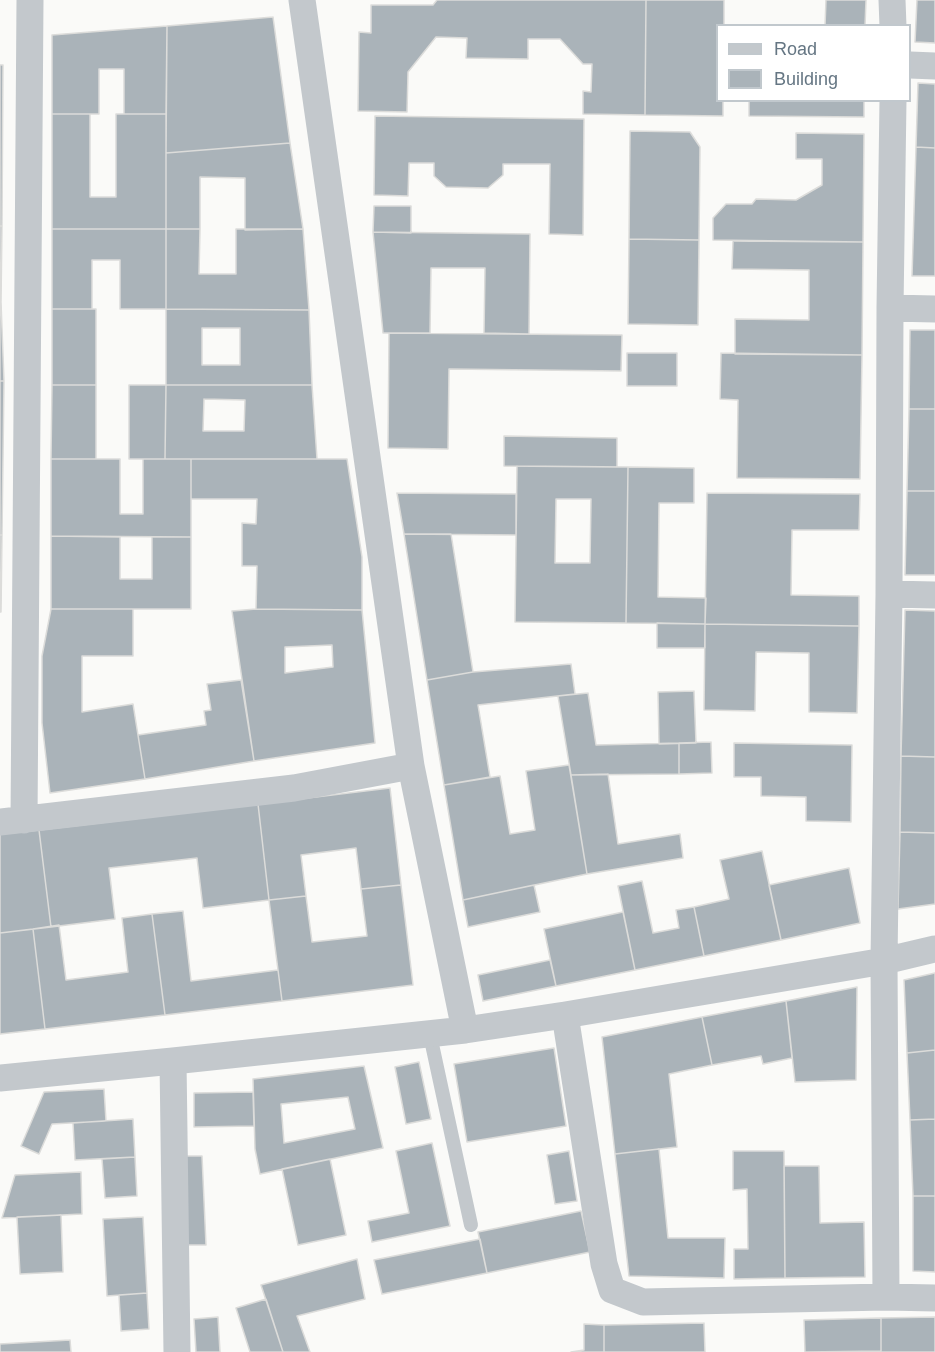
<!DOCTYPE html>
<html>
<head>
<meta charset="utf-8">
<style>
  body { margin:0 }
  #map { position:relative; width:935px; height:1352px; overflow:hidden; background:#fafaf8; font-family:Helvetica,sans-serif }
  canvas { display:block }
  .legend { position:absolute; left:716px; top:24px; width:195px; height:78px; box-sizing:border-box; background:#fff; border:2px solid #c1c8cd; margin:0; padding:8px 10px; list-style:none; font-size:18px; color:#657683 }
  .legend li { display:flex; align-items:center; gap:12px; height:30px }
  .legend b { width:30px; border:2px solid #c1c8cd }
</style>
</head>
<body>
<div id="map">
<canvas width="935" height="1352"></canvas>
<ul class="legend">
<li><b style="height:8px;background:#c3c8cc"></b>Road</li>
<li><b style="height:16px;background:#aab3b9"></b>Building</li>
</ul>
</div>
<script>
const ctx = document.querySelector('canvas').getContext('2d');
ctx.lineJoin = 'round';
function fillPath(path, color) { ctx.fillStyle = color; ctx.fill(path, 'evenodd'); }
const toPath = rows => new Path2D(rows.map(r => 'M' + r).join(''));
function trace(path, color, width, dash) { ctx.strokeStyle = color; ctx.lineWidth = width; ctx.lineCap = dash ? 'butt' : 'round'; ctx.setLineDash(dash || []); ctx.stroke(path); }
const building = toPath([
  [437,0,646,0,645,115,583,114,583,91,591,92,592,64,583,64,560,39,528,39,528,59,466,58,467,38,436,37,408,72,407,112,358,111,359,32,371,33,371,5,433,5,437,0],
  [646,0,724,0,724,26,718,26,718,100,723,100,723,116,645,115,646,0],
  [826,0,866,0,865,26,825,26,826,0],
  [917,0,935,0,935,43,915,42,917,0],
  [273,17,290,143,166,153,167,26,273,17],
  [167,26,166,114,124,114,124,69,99,69,99,114,52,114,52,35,167,26],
  [0,65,3,65,2,226,0,226,0,65],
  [918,83,935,84,935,148,916,147,918,83],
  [749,100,864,100,864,117,749,116,749,100],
  [52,114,90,114,90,197,116,197,116,114,166,114,166,229,52,229,52,114],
  [375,116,584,119,583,235,549,234,550,164,503,164,503,175,488,188,446,187,434,176,434,163,409,163,408,196,374,195,375,116],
  [630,131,690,132,700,147,699,240,629,239,630,131],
  [796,133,864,134,863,242,713,240,713,218,726,204,752,204,756,199,796,200,822,185,822,159,796,159,796,133],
  [290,143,303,229,245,230,245,178,200,177,200,229,166,229,166,153,290,143],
  [916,147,935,148,935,276,912,276,916,147],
  [374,206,411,206,411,233,373,232,374,206],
  [0,226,2,226,1,302,0,302,0,226],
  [52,229,166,229,166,309,120,309,120,260,92,260,92,309,52,309,52,229],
  [166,229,200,229,199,274,236,274,236,229,303,229,309,310,166,309,166,229],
  [373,232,530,234,529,334,484,333,485,268,431,268,430,333,383,333,373,232],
  [629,239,699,240,698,325,628,324,629,239],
  [733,241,863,242,862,355,735,354,735,319,809,320,809,270,732,269,733,241],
  [0,302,1,302,4,381,0,381,0,302],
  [52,309,96,309,96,385,52,385,52,309],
  [166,309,309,310,312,385,166,385,166,309],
  [202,328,240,328,240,365,202,365,202,328],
  [910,330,935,330,935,409,909,409,910,330],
  [389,333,622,335,621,371,449,369,448,449,388,448,389,333],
  [627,353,677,353,677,386,627,386,627,353],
  [721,353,862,355,860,479,737,478,738,400,720,399,721,353],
  [0,381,4,381,2,535,0,535,0,381],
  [52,385,96,385,96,459,51,459,52,385],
  [129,385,166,385,165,459,129,459,129,385],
  [166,385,312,385,317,459,165,459,166,385],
  [204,399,245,400,244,431,203,431,204,399],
  [909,409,935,409,935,491,907,491,909,409],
  [504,436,617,438,617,467,504,466,504,436],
  [51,459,120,459,120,514,143,514,143,459,191,459,191,537,51,536,51,459],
  [191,459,347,459,362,557,362,610,256,609,257,566,242,566,242,523,256,524,257,499,191,499,191,459],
  [517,466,628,467,626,623,515,622,517,466],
  [556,499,591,499,590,563,555,563,556,499],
  [628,467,694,468,694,503,659,503,658,597,706,598,705,624,626,623,628,467],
  [907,491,935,491,935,575,905,575,907,491],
  [397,493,516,494,516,535,404,534,397,493],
  [707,493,860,494,859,530,792,530,791,595,859,596,859,626,705,624,707,493],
  [404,534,451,534,473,672,427,680,404,534],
  [0,535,2,535,1,612,0,612,0,535],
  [51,536,120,537,120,579,152,579,152,537,191,537,191,609,51,609,51,536],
  [51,609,133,609,133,656,82,656,82,712,133,704,145,779,50,793,42,723,42,656,51,609],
  [256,609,362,610,375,743,254,761,232,611,256,609],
  [332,645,333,667,285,673,285,647,332,645],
  [905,610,935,611,935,757,901,756,905,610],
  [657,623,705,624,705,648,657,648,657,623],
  [705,624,859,626,857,713,809,712,809,653,756,652,755,711,704,710,705,624],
  [571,664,575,694,478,705,490,777,444,785,427,680,473,672,571,664],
  [241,680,254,761,145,779,138,735,206,725,204,711,211,710,207,684,241,680],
  [694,691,696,743,659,744,658,692,694,691],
  [588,693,596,745,679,743,679,774,571,775,558,696,588,693],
  [711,742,712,773,679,774,679,743,711,742],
  [734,743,852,745,851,822,806,821,806,797,761,796,761,777,734,777,734,743],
  [901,756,935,757,935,833,900,832,901,756],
  [569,765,587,874,463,900,444,785,500,776,510,834,535,830,526,771,569,765],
  [608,774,618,844,680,834,683,858,587,874,571,775,608,774],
  [390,788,401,885,361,889,356,848,301,855,306,896,269,900,258,804,390,788],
  [258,804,269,900,203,908,197,858,109,868,115,919,51,927,39,830,258,804],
  [39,830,51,927,0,933,0,834,39,830],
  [900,832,935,833,935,904,898,909,900,832],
  [762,851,781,940,704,956,694,907,729,899,720,860,762,851],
  [849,868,860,923,781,940,769,885,849,868],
  [642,881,653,933,679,928,676,910,694,907,704,956,635,970,618,886,642,881],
  [401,885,413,985,282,1001,269,900,306,896,312,942,367,936,361,889,401,885],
  [534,885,540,912,468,927,463,900,534,885],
  [183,911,191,981,278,970,282,1001,165,1015,152,914,183,911],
  [623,912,635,970,556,986,544,929,623,912],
  [152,914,165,1015,45,1029,33,929,59,925,66,980,128,972,122,918,152,914],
  [33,929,45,1029,0,1034,0,933,33,929],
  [550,960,556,986,483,1001,478,975,550,960],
  [935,973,935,1050,907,1053,904,980,935,973],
  [857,987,856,1080,795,1082,786,1001,857,987],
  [786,1001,792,1058,763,1064,761,1056,712,1065,702,1017,786,1001],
  [702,1017,712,1065,669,1074,677,1147,615,1154,602,1037,702,1017],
  [554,1048,566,1126,467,1142,454,1064,554,1048],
  [935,1050,935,1119,910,1120,907,1053,935,1050],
  [419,1062,431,1119,406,1124,395,1067,419,1062],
  [364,1066,383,1148,260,1174,255,1149,253,1079,364,1066],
  [348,1097,355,1129,284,1143,281,1104,348,1097],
  [104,1089,106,1121,52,1124,39,1154,21,1146,44,1092,104,1089],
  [253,1092,254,1126,194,1127,194,1093,253,1092],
  [133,1119,135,1157,75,1160,73,1123,133,1119],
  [935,1119,935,1196,913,1196,910,1120,935,1119],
  [432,1143,450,1226,372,1242,368,1221,409,1213,396,1151,432,1143],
  [659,1149,668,1238,725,1238,724,1278,629,1276,615,1154,659,1149],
  [569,1151,577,1201,555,1204,547,1155,569,1151],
  [733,1151,784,1151,785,1278,734,1279,734,1249,748,1249,747,1189,733,1190,733,1151],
  [182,1156,202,1156,206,1245,187,1245,182,1156],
  [135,1157,137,1196,105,1198,102,1159,135,1157],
  [330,1159,346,1235,298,1245,282,1169,330,1159],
  [784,1166,819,1166,820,1223,864,1222,865,1277,785,1278,784,1166],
  [81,1172,82,1214,2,1218,15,1175,81,1172],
  [913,1196,935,1196,935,1272,913,1271,913,1196],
  [581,1211,590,1252,487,1273,478,1232,581,1211],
  [61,1215,63,1272,20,1274,17,1217,61,1215],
  [143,1217,147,1293,107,1296,103,1219,143,1217],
  [480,1239,487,1273,382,1294,374,1260,480,1239],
  [357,1259,365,1299,297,1316,310,1352,283,1352,261,1285,357,1259],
  [147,1293,149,1329,121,1331,119,1295,147,1293],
  [266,1299,283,1352,250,1352,236,1308,266,1299],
  [218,1317,220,1352,196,1352,194,1319,218,1317],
  [935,1317,935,1352,881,1352,881,1318,935,1317],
  [881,1318,881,1351,805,1352,804,1320,881,1318],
  [704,1323,705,1352,604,1352,604,1325,704,1323],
  [584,1324,604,1325,604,1352,571,1352,584,1350,584,1324],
  [70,1340,71,1352,0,1352,0,1344,70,1340]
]);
fillPath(building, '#aab3b9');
trace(building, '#dcdcda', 1.5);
trace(toPath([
  [430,1035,471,1225]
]), '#c3c8cc', 14);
trace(toPath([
  [302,0,411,766,465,1030],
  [892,0,893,26],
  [910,65,935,66],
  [893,100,890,308,889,594,884,961,886,1297,935,1298],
  [890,308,935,309],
  [889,594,935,595],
  [24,820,30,0],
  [0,822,294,788,411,766],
  [565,1015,604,1264,612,1290,643,1302,886,1297],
  [173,1061,177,1352],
  [0,1078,173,1061,465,1030,565,1015,884,961,935,949]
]), '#c3c8cc', 27);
</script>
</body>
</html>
